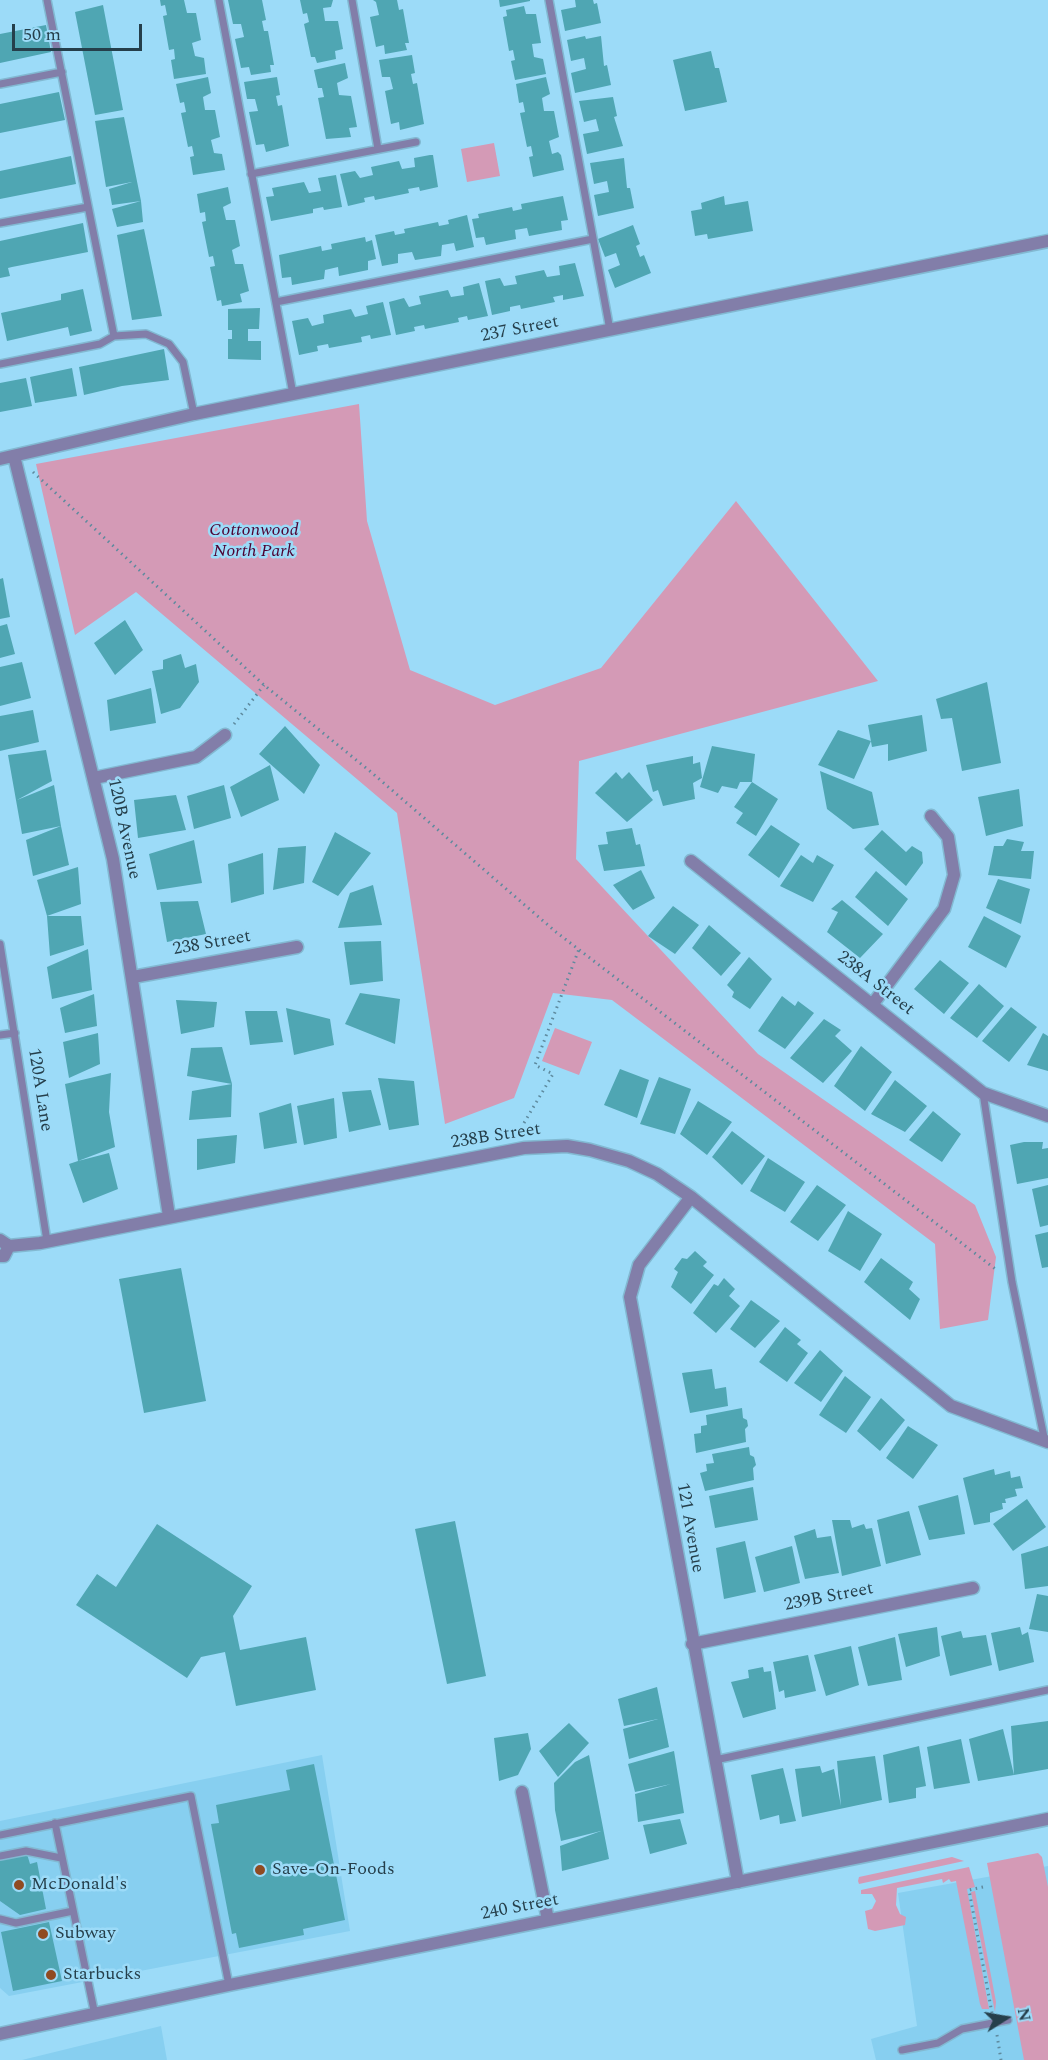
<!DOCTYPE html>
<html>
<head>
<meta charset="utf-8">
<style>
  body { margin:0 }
  #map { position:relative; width:1048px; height:2060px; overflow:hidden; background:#9cdbf8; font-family:Spectral,serif }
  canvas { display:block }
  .north { position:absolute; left:976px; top:1988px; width:60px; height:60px; -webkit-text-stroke:4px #9cdbf8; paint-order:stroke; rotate:79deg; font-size:16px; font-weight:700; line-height:24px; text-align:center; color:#253f4b }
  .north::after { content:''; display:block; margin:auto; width:21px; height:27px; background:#253f4b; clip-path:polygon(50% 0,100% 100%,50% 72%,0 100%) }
  .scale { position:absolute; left:12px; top:24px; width:130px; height:27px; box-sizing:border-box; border:3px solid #253f4b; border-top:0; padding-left:8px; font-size:18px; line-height:21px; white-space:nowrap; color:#253f4b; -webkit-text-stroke:4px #9cdbf8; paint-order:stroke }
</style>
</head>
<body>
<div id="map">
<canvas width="1048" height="2060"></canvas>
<div class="north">N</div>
<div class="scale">50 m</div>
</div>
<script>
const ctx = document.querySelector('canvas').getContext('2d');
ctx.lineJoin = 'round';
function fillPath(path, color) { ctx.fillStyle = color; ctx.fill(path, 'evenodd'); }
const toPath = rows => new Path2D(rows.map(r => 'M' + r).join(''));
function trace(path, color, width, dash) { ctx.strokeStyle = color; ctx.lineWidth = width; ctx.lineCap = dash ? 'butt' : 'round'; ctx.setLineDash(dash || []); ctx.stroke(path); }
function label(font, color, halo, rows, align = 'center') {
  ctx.font = font + ' Spectral,serif'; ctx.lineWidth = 5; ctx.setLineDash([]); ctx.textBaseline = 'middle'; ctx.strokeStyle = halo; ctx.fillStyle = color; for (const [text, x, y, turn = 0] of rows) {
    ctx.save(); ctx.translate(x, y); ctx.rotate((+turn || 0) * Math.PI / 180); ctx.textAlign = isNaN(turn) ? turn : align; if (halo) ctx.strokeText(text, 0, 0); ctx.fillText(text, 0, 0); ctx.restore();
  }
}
fillPath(toPath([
  [322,1755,350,1931,9,1996,0,1988,0,1821],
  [1048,1866,1048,2060,876,2060,871,2039,917,2026,898,1893],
  [161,2026,167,2060,22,2060]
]), '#87cff0');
fillPath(toPath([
  [494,143,500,176,467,182,461,149],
  [359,404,367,521,410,670,495,705,601,668,736,501,878,681,579,761,576,859,758,1054,975,1205,996,1257,988,1320,940,1329,935,1244,612,1000,553,993,514,1098,445,1124,397,813,136,592,75,635,36,464],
  [555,1028,592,1042,579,1075,542,1061],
  [1038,1853,1042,1857,1048,1887,1048,2060,1024,2060,987,1863],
  [952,1857,964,1861,859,1884,858,1881,859,1877],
  [969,1867,975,1887,967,1889,989,2009,982,2009,980,2004,956,1881,951,1882,949,1879,943,1883,942,1879,897,1888,896,1905,900,1914,906,1917,905,1925,875,1931,868,1929,865,1911,872,1909,876,1901,872,1894,861,1894,861,1890],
  [975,1891,996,2002,995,2012,971,1892]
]), '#d49ab6');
fillPath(toPath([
  [160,0,184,0,187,13,196,13,201,40,192,43,195,56,204,58,206,74,174,79,171,60,175,59,174,49,169,50,163,16,167,15,165,5,161,6],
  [228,0,262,0,266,20,262,21,264,31,268,31,274,65,270,65,271,72,251,75,249,67,241,68,235,39,244,37,241,24,233,24],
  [300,0,333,0,331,7,323,8,325,21,338,21,343,49,335,51,336,59,317,63,315,57,311,57,304,24,309,22,307,13,303,14],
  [373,0,397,0,399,10,403,9,409,43,405,43,407,50,385,54,384,45,376,47,370,17,379,15,376,2],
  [499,0,530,0,530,1,500,7],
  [575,0,593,0,594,4,597,3,601,23,565,31,561,10,576,7],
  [103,5,123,110,95,115,75,12],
  [524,6,526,14,536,14,541,43,532,44,534,57,543,59,546,74,515,80,511,61,515,60,513,50,509,51,503,17,507,16,506,10],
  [46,25,51,52,0,63,0,34],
  [585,36,586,39,601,36,604,66,607,65,611,85,575,93,571,73,586,69,584,58,571,61,567,40],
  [711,51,715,68,719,68,727,102,685,111,673,60],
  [412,55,415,73,411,74,413,84,417,83,424,124,400,130,399,122,391,124,385,91,393,89,390,77,382,77,379,60],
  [345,63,348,78,337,83,339,95,351,96,357,127,349,128,351,137,326,139,318,98,324,97,322,88,318,88,314,70],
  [208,77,211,93,203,97,205,110,215,110,220,137,211,140,214,153,222,154,225,170,193,175,190,157,194,156,192,146,188,147,181,113,186,112,184,102,180,103,176,84],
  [277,77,280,95,276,96,278,106,282,105,289,146,266,152,264,144,256,145,249,112,258,111,255,99,247,99,244,82],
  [546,77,550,94,542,98,544,111,554,111,559,137,549,141,552,154,558,152,561,155,564,170,533,177,529,157,533,156,531,146,527,147,520,113,525,112,523,102,519,103,516,84],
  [59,92,65,120,0,133,0,104],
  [613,97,617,116,614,117,623,146,587,154,583,134,599,131,596,119,584,122,579,101],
  [124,117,141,201,112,205,109,189,132,182,106,187,95,121],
  [430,155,433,155,438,187,420,191,419,187,408,189,409,193,375,200,374,196,364,198,365,202,348,206,340,174,355,171,360,178,373,175,371,167,399,161,402,169,415,167,414,158],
  [71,156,76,184,0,199,0,171],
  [624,158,627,188,630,188,634,208,598,216,594,195,609,192,607,181,594,184,590,163],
  [336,175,342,207,324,210,323,207,313,209,313,213,271,221,266,197,274,196,272,188,304,182,309,193,321,191,318,178],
  [228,187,231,203,223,207,226,220,235,220,240,246,232,250,235,264,243,264,249,291,240,294,242,302,222,306,221,300,217,301,210,267,215,266,213,256,209,257,202,222,206,221,205,212,200,213,197,194],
  [563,196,568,220,561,221,562,230,529,236,527,228,515,230,516,239,486,245,484,237,476,238,472,219,479,218,478,214,512,207,513,211,522,209,521,204],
  [724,196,725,205,748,201,753,231,708,239,707,234,695,236,691,211,702,209,701,203],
  [141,201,143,222,117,227,112,209],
  [467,215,474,247,456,251,454,243,442,245,441,256,415,260,412,252,398,254,398,263,382,266,375,235,394,231,395,235,405,233,404,229,438,222,439,226,449,224,448,220],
  [83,223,88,252,12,267,8,268,10,276,0,278,0,241],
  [633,225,640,244,636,246,640,257,644,255,651,273,615,288,608,270,620,265,616,253,605,257,598,239],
  [144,229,162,316,132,320,117,235],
  [365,237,366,242,372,240,376,259,368,261,368,270,339,276,338,267,325,270,324,279,292,285,291,277,282,278,279,255,321,246,322,251,332,249,331,244],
  [575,263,584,296,563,300,563,295,553,297,555,302,521,309,520,305,510,307,510,311,492,315,485,281,500,278,504,286,517,284,515,276,544,270,547,277,560,275,559,266],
  [479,283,488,316,468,320,467,316,458,318,459,322,425,329,424,325,414,327,415,331,396,335,389,302,404,298,409,307,421,304,419,296,448,290,451,297,464,295,463,287],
  [83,289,92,331,70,336,68,327,7,341,1,313,61,300,61,294],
  [383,302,391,335,371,339,370,335,361,337,362,342,329,348,328,344,317,346,318,351,299,355,292,321,308,318,312,326,324,323,323,315,351,309,355,317,368,314,366,306],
  [260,308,259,329,248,329,248,341,261,341,261,360,228,359,228,339,232,339,232,330,228,330,228,309],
  [164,349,169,380,122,386,84,395,79,367],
  [72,368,77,396,35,403,30,377],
  [26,378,32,406,0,412,0,383],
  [3,578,10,617,0,619,0,579],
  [125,620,143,650,115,675,94,643],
  [7,624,15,654,0,658,0,626],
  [181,654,185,668,196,664,199,682,180,708,161,714,152,671,163,669,163,660],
  [22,662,31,698,0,706,0,667],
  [987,682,1001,763,962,771,952,718,941,719,936,699],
  [151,688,156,723,110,731,107,700],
  [33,710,39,742,0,751,0,716],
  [922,715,927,751,888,761,888,744,872,747,868,725],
  [285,726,320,765,304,794,259,754],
  [838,730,871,741,854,779,818,765],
  [712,746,755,754,752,782,740,782,737,789,722,786,718,793,700,787],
  [46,750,52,781,17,800,54,785,61,826,22,834,8,755],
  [693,756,693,764,700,762,702,778,693,783,695,799,663,806,658,790,653,792,646,765],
  [270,765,279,800,241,817,230,787],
  [820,771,872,792,879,825,853,829,827,809],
  [616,772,622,779,629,772,653,800,627,822,595,793],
  [752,782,778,799,756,836,736,823,743,813,734,807],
  [224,785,231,818,194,829,187,796],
  [1019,789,1023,826,986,836,978,797],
  [176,795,186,830,138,838,134,800],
  [771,825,800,844,779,878,748,855],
  [61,826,69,865,33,876,26,840],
  [632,828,636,845,640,844,645,866,604,871,598,845,608,844,606,832],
  [882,830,906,852,912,846,922,852,923,863,906,886,864,849],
  [335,832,371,853,338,896,312,882],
  [1007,839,1024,842,1021,851,1034,851,1031,879,988,875,994,846,1003,846],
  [194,840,202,883,157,890,149,854],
  [306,846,304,883,273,890,278,848],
  [263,853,264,894,231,903,228,864],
  [801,855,813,863,817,855,834,865,813,902,780,886],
  [78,867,81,904,47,916,37,880],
  [641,870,655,898,633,910,613,885],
  [876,871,908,899,888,926,855,897],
  [998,879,1030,889,1021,924,986,908],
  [373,885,382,925,338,928,350,893],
  [842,900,883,934,860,958,827,932,838,912,831,909],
  [198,901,206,934,167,942,160,902],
  [673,906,699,925,675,954,648,936],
  [47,916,81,916,84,945,50,956],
  [984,916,1021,936,1006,968,968,947],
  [709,925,741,953,721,976,692,948],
  [381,941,383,981,350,985,344,942],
  [88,949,92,990,52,999,47,967],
  [749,957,772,979,750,1009,732,997,734,992,727,985],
  [940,960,969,983,944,1014,914,989],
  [979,984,1004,1006,977,1038,950,1018],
  [360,993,400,999,395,1044,345,1024],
  [94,994,97,1026,65,1033,60,1008],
  [782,996,795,1006,798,1001,814,1013,785,1049,758,1031],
  [176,1000,217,1002,214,1027,181,1034],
  [1011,1007,1037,1027,1009,1062,982,1041],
  [286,1008,330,1019,334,1045,294,1055],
  [245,1011,277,1011,283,1042,250,1045],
  [824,1019,841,1030,835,1036,852,1051,823,1083,790,1058],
  [98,1033,100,1064,69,1078,63,1042],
  [1043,1033,1048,1036,1048,1071,1027,1065],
  [861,1046,892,1072,865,1111,834,1086],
  [222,1047,232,1084,231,1117,189,1120,192,1091,232,1084,187,1076,191,1048],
  [620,1069,649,1080,637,1118,604,1105],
  [111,1073,109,1112,115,1147,78,1161,109,1153,118,1189,83,1203,69,1164,78,1161,65,1084],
  [659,1077,691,1089,675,1134,640,1124],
  [378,1078,414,1081,419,1125,389,1130],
  [895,1080,927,1106,905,1132,871,1114],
  [371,1090,381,1125,349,1132,342,1092],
  [334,1098,337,1138,304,1145,297,1106],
  [698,1101,732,1122,707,1155,680,1134],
  [291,1103,297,1143,264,1149,259,1113],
  [933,1111,961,1134,942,1162,909,1140],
  [732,1131,765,1156,742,1185,712,1157],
  [237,1135,235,1163,197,1170,197,1139],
  [1024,1142,1043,1142,1042,1149,1048,1148,1048,1178,1017,1184,1010,1145],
  [768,1158,805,1182,785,1212,750,1191],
  [817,1185,846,1205,818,1241,790,1222],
  [1048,1185,1048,1225,1040,1227,1032,1189],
  [848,1211,882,1234,860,1271,828,1251],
  [1048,1232,1048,1267,1042,1268,1035,1235],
  [695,1251,707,1262,703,1266,714,1275,691,1304,671,1287,678,1272,674,1269,682,1258,687,1259],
  [881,1258,913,1282,909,1289,920,1299,910,1320,864,1282],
  [181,1268,206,1401,144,1413,119,1279],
  [724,1278,735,1289,729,1296,740,1306,716,1333,693,1313,714,1284,718,1286],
  [751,1300,780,1321,755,1348,730,1329],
  [785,1327,801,1340,797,1344,808,1353,787,1382,759,1362],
  [820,1350,843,1371,821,1402,794,1383],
  [712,1369,715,1389,726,1387,728,1406,690,1413,682,1373],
  [845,1376,871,1397,846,1433,819,1415],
  [881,1398,905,1420,880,1451,857,1431],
  [742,1408,743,1418,747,1420,748,1426,745,1429,746,1442,696,1453,694,1434,701,1433,701,1426,707,1425,706,1415],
  [908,1426,938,1445,913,1479,886,1458],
  [749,1447,750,1455,754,1457,756,1465,753,1468,754,1480,705,1491,700,1473,707,1471,706,1464,714,1463,712,1454],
  [994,1469,995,1475,1010,1471,1011,1478,1020,1476,1023,1488,1015,1489,1017,1496,1005,1499,1006,1503,1002,1503,1003,1509,990,1513,990,1522,974,1525,963,1478],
  [753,1487,758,1520,715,1528,709,1496],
  [958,1495,965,1534,929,1540,918,1506],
  [1027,1499,1046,1527,1013,1551,993,1524],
  [909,1511,921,1555,886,1564,877,1520],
  [832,1520,850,1520,852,1528,864,1524,866,1529,872,1528,881,1566,842,1576],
  [455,1521,486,1676,447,1684,415,1529],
  [157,1524,252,1586,233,1616,240,1650,306,1637,316,1690,236,1706,225,1652,201,1657,187,1678,76,1605,97,1574,116,1587],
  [815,1529,817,1538,831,1536,839,1573,805,1579,794,1536],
  [745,1541,756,1592,724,1599,716,1548],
  [792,1546,800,1583,764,1592,755,1557],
  [1048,1546,1048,1586,1025,1589,1021,1554],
  [1037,1594,1048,1596,1048,1632,1029,1629],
  [937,1627,940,1656,906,1667,898,1634],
  [1020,1627,1022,1635,1028,1632,1034,1662,999,1671,991,1633],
  [961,1631,963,1638,986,1635,992,1665,950,1676,941,1636],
  [895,1637,902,1680,868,1686,858,1647],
  [851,1646,859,1685,826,1696,814,1655],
  [808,1655,816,1691,785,1698,784,1690,779,1692,773,1662],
  [763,1667,764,1672,771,1671,776,1709,743,1718,731,1682,749,1678,748,1670],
  [657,1687,669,1747,629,1759,623,1729,658,1719,624,1726,618,1699],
  [1048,1721,1048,1769,1014,1775,1011,1726],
  [569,1723,589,1743,558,1777,539,1751],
  [1003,1729,1014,1775,978,1781,969,1739],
  [528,1733,531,1749,518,1775,499,1781,494,1738],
  [961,1739,970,1783,934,1789,927,1747],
  [919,1746,926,1786,916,1788,916,1798,889,1803,883,1755],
  [674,1751,684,1813,638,1822,635,1794,671,1784,635,1792,628,1764],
  [589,1755,609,1859,562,1871,560,1846,601,1831,561,1841,555,1810,554,1783,575,1762],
  [875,1756,882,1800,802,1817,795,1769,820,1766,822,1773,834,1769,841,1806,837,1761],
  [314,1764,345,1920,303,1929,304,1935,239,1948,236,1933,232,1934,211,1824,219,1823,216,1805,290,1790,286,1770],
  [783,1768,796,1821,780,1824,779,1815,760,1820,751,1775],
  [680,1819,687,1844,650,1854,643,1825],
  [27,1854,30,1864,37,1862,46,1909,20,1915,0,1901,0,1860],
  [49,1922,62,1981,13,1991,1,1932]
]), '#4fa6b3');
const service = toPath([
  [47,0,114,336,146,334,169,344,183,362,194,414],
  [219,0,293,394],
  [352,0,378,149],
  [549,0,610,330],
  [0,84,62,72],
  [251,174,416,142],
  [0,223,88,207],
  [276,302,593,239],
  [0,364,100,344,114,336],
  [0,944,47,1241],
  [0,1035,15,1033],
  [983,1093,1012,1282,1045,1442],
  [715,1760,1048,1690],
  [55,1823,95,2015],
  [0,1835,191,1796,229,1985],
  [0,1856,26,1851,61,1858],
  [0,1919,16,1923,73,1911],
  [902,2050,938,2043,962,2029,1008,2020]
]);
const minor = toPath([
  [14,456,113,859,169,1216],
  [0,459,194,414,1048,241],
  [94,778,196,757,225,735],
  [691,861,983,1093,1048,1116],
  [133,977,297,947],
  [872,1005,944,909,954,875,948,837,931,816],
  [691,1197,639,1265,630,1297,738,1882],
  [0,1240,9,1246,40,1243,524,1148,567,1146,590,1150,629,1161,657,1174,691,1197,951,1406,1048,1442],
  [0,1256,4,1256,9,1246],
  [692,1644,973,1588],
  [522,1792,548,1920],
  [0,2034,229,1985,1048,1819]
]);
trace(service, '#82b9d2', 10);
trace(minor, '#82b9d2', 15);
trace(toPath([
  [33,472,264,685,371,772,556,932,998,1271],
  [234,724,264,685],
  [522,1134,521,1128,553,1074,535,1065,579,949],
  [983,1887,969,1890,992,2013],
  [997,2035,1001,2060]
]), '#5e8a9e', 3, [1.5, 4.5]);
trace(service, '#827ea9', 7);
trace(minor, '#827ea9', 12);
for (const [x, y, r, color] of [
  [260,1870,6,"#904b22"],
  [19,1885,6,"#904b22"],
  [43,1934,6,"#904b22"],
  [51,1975,6,"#904b22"]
]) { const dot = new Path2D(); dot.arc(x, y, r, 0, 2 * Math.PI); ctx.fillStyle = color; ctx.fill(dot); trace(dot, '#9cdbf8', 2); }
label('18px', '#253f4b', '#9cdbf8', [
  ["237 Street",520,330,-11],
  ["120B Avenue",123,829,78],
  ["238 Street",212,944,-10],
  ["238A Street",875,984,38],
  ["120A Lane",39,1090,81],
  ["238B Street",496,1137,-9],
  ["121 Avenue",689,1528,80],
  ["239B Street",829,1598,-11],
  ["240 Street",520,1908,-11]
]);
label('italic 18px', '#4d0232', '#9cdbf8', [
  ["Cottonwood",254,531],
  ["North Park",254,552]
]);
label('18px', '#253f4b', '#9cdbf8', [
  ["Save-On-Foods",272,1870],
  ["McDonald's",31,1885],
  ["Subway",55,1934],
  ["Starbucks",63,1975]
], 'left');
</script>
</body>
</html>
